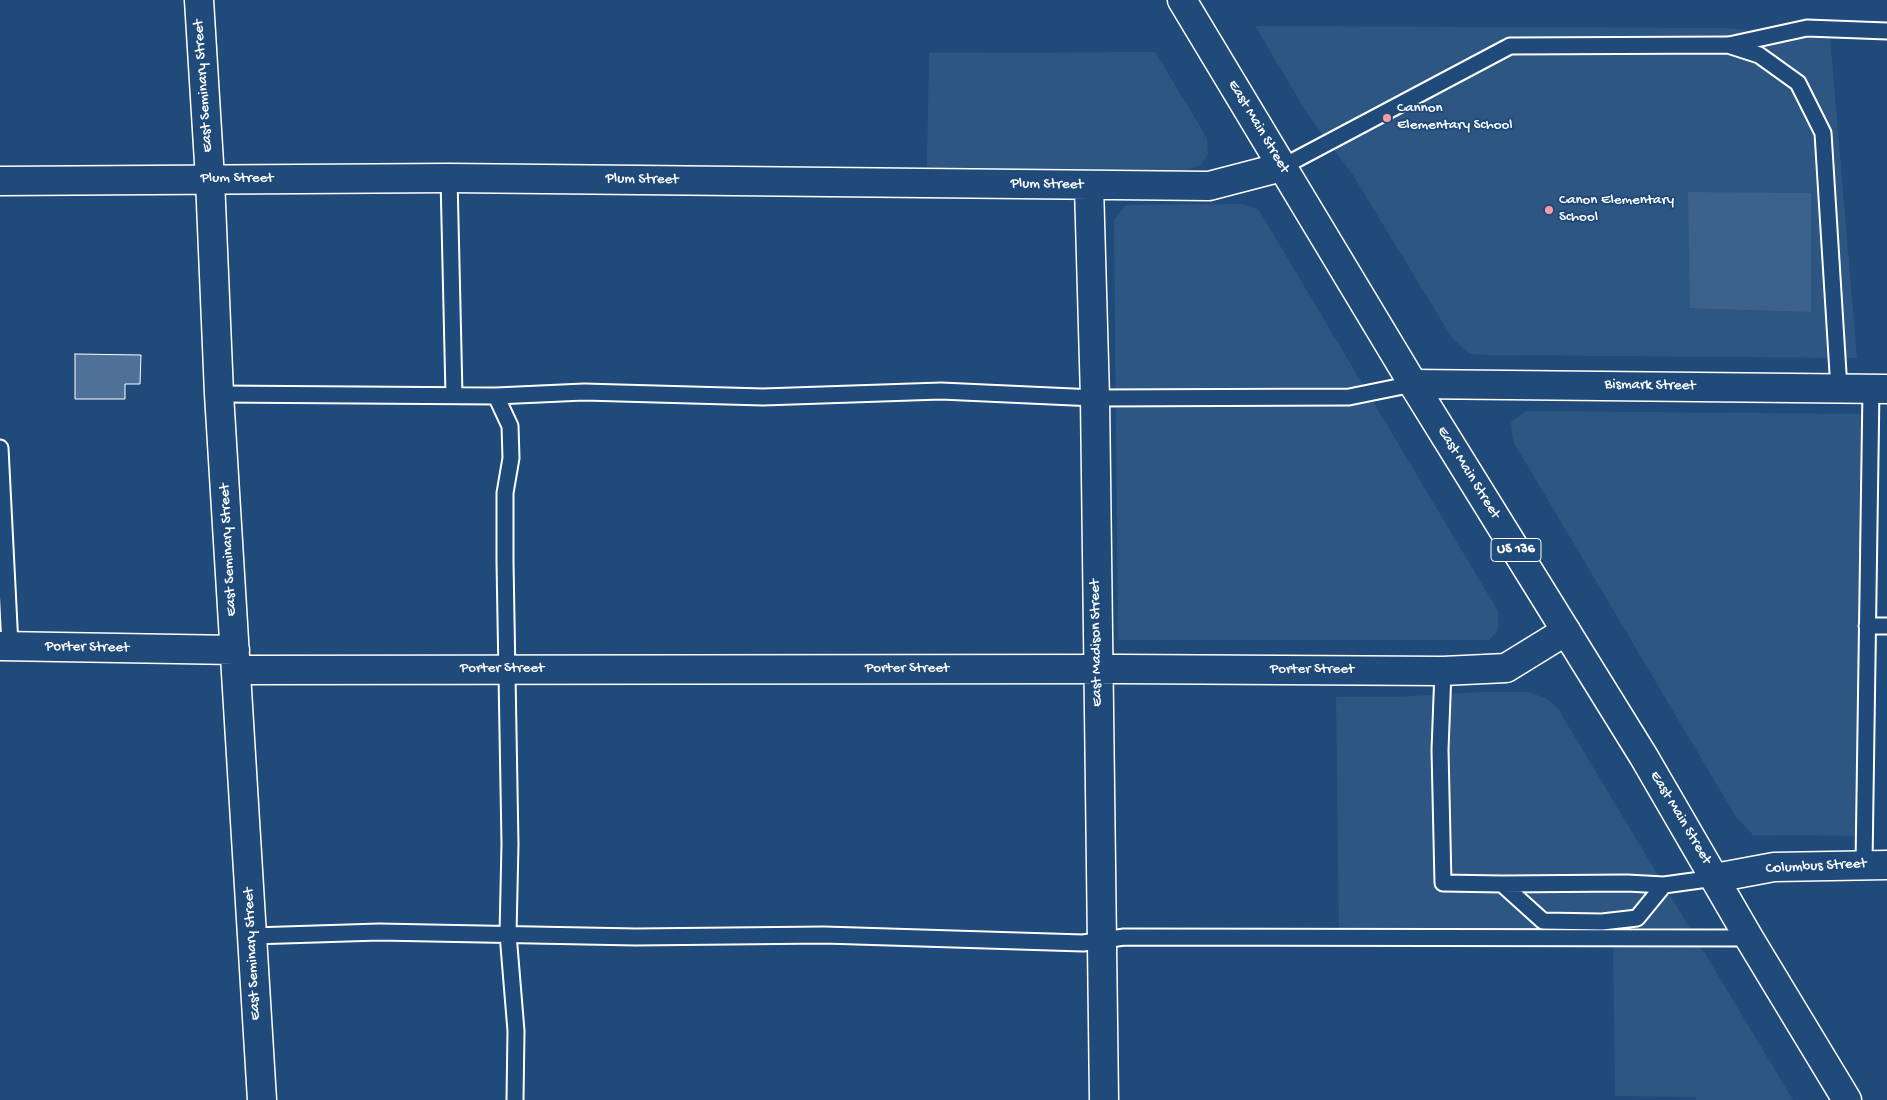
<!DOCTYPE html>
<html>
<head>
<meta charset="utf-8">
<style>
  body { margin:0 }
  canvas { display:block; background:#1f4a7a }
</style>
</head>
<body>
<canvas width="1887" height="1100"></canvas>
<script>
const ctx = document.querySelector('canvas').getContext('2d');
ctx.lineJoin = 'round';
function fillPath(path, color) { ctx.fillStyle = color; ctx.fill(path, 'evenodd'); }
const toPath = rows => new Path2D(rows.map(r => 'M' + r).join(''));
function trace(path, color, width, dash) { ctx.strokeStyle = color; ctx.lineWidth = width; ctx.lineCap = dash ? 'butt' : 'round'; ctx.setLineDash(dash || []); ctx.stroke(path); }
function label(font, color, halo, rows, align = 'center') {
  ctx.font = font + ' "Gochi Hand",sans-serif'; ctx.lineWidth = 4; ctx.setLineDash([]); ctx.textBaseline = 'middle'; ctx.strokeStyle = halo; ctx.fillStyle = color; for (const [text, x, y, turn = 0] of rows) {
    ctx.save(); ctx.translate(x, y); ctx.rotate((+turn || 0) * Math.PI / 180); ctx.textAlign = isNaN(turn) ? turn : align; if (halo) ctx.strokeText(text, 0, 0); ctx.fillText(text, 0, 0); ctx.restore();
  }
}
fillPath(toPath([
  [1255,26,1723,28,1830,37,1857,358,1488,355,1470,354,1452,338,1353,175,1307,113],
  [1155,52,1207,138,1208,154,1201,165,1188,170,945,169,927,166,929,53],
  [1242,204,1258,209,1498,611,1498,630,1489,640,1118,640,1114,220,1126,205],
  [1526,411,1870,414,1865,836,1753,835,1736,817,1513,441,1511,422],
  [1480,692,1527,692,1546,698,1558,709,1793,1100,1696,1100,1696,1097,1615,1096,1613,938,1339,938,1336,697,1397,697]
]), '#2e5683');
fillPath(toPath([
  [1688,192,1811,193,1811,312,1690,308]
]), '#3c618b');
const building = toPath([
  [75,354,141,355,140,384,125,384,125,399,75,399,75,354]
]);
fillPath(building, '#507197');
trace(building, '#fff', 1);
const lane = toPath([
  [1729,45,1807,28,1887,31],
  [1282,167,1510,46,1728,45,1759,55,1798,83,1823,133,1839,389],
  [449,178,454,395],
  [219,394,496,396,584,392,763,397,941,391,1095,398,1349,397,1413,384],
  [496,396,510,426,511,458,505,493,505,562,510,844,508,934,516,1031,515,1100],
  [0,448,10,646],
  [1867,626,1887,626],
  [1443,671,1440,750,1443,883,1502,884,1543,921,1602,922,1637,918,1664,885,1715,878],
  [1864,864,1871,389],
  [1502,884,1627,883,1664,885],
  [252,936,379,932,636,937,824,935,1083,943,1124,937,1749,938]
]);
const street = toPath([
  [199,0,210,179,219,394,262,1100],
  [0,181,449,178,1209,186,1282,167],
  [1089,186,1095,398,1104,1100],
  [1413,384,1887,389],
  [0,646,235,650],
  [236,670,1119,669,1443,671,1506,668,1566,631],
  [1715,878,1774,867,1887,865]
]);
const primary = toPath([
  [1182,0,1413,384,1644,757,1749,938,1847,1100]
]);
trace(lane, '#fff', 19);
trace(street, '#fff', 31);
trace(primary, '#fff', 31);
trace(lane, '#1f4a7a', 15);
trace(street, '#1f4a7a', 28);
trace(primary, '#1f4a7a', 28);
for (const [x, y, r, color] of [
  [1387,118,5,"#ff9aa2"],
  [1549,210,5,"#ff9aa2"]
]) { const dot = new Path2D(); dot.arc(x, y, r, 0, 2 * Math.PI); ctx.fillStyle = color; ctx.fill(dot); trace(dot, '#1f4a7a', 2); }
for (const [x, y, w] of [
  [1516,550,50]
]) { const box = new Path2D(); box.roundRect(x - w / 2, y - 11.5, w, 23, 4); ctx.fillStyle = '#1f4a7a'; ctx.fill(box); trace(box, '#fff', 1); }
label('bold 14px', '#fff', null, [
  ["US 136",1516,550]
]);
label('15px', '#fff', '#1f4a7a', [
  ["East Seminary Street",204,86,-94],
  ["East Main Street",1258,127,59],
  ["Plum Street",237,179],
  ["Plum Street",642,180,1],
  ["Plum Street",1047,185,1],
  ["Bismark Street",1650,386,1],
  ["East Main Street",1468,473,58],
  ["East Seminary Street",229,550,-93],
  ["East Madison Street",1097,643,-91],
  ["Porter Street",87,648,1],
  ["Porter Street",502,669],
  ["Porter Street",907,669],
  ["Porter Street",1312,670],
  ["East Main Street",1680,818,59],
  ["Columbus Street",1816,867,-3],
  ["East Seminary Street",253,954,-93]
]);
label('15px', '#fff', '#1f4a7a', [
  ["Cannon",1397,109],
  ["Elementary School",1397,126],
  ["Canon Elementary",1559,201],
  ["School",1559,218]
], 'left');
</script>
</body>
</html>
